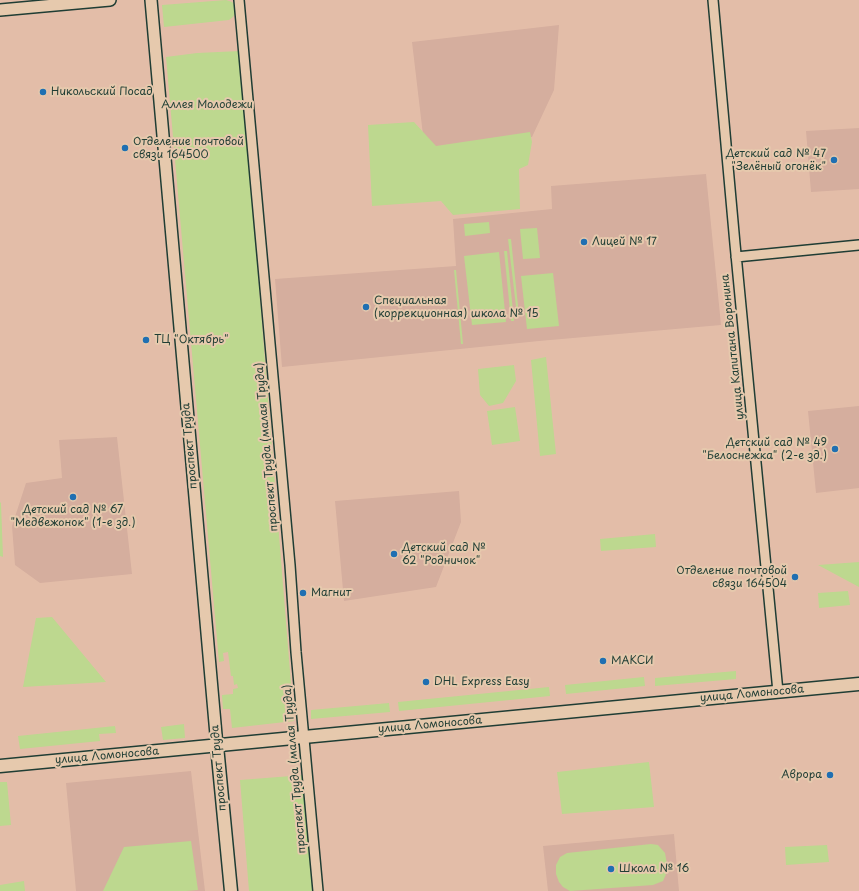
<!DOCTYPE html>
<html>
<head>
<meta charset="utf-8">
<style>
  body { margin:0 }
  canvas { display:block; background:#e3bda8 }
</style>
</head>
<body>
<canvas width="859" height="891"></canvas>
<script>
const ctx = document.querySelector('canvas').getContext('2d');
ctx.lineJoin = 'round';
function fillPath(path, color) { ctx.fillStyle = color; ctx.fill(path, 'evenodd'); }
const toPath = rows => new Path2D(rows.map(r => 'M' + r).join(''));
function trace(path, color, width, dash) { ctx.strokeStyle = color; ctx.lineWidth = width; ctx.lineCap = dash ? 'butt' : 'round'; ctx.setLineDash(dash || []); ctx.stroke(path); }
function label(font, color, halo, rows, align = 'center') {
  ctx.font = font + ' "Playpen Sans",sans-serif'; ctx.lineWidth = 4; ctx.setLineDash([]); ctx.textBaseline = 'middle'; ctx.strokeStyle = halo; ctx.fillStyle = color; for (const [text, x, y, turn = 0] of rows) {
    ctx.save(); ctx.translate(x, y); ctx.rotate((+turn || 0) * Math.PI / 180); ctx.textAlign = isNaN(turn) ? turn : align; if (halo) ctx.strokeText(text, 0, 0); ctx.fillText(text, 0, 0); ctx.restore();
  }
}
fillPath(toPath([
  [559,25,554,90,532,137,432,149,423,135,412,42],
  [859,128,859,189,811,192,806,131],
  [706,174,721,325,539,341,282,367,275,279,456,266,453,219,552,209,551,186],
  [859,406,859,488,816,493,808,411],
  [117,437,132,574,40,583,15,565,12,526,26,483,62,478,59,440],
  [459,491,461,522,436,587,344,601,335,501],
  [191,771,205,891,76,891,66,783],
  [674,834,679,891,548,891,543,846]
]), '#d5ae9e');
fillPath(toPath([
  [226,0,232,2,235,5,236,12,233,17,229,20,164,27,162,5],
  [240,51,294,721,232,728,230,709,223,709,222,695,233,694,233,689,238,688,237,684,234,685,233,676,231,676,228,652,223,653,224,661,219,662,166,57,197,53],
  [414,122,436,146,530,132,532,142,528,165,519,169,520,209,453,215,441,201,372,206,368,125],
  [489,222,490,233,465,236,464,224],
  [537,228,540,258,523,259,520,229],
  [508,239,511,239,519,315,517,315],
  [504,251,507,251,514,321,511,321],
  [499,252,506,322,472,325,464,256],
  [454,270,456,270,463,344,461,344],
  [553,273,559,326,527,329,521,276],
  [546,357,556,454,540,456,531,360],
  [514,365,516,381,503,403,489,406,480,395,478,369],
  [515,407,520,441,492,445,487,411],
  [0,502,1,503,3,557,0,556],
  [655,534,656,547,601,551,600,539],
  [859,562,859,587,818,565],
  [848,591,850,605,819,608,818,593],
  [52,617,106,682,23,687,36,618],
  [736,671,736,679,655,686,655,678],
  [644,677,645,686,566,694,565,685],
  [549,687,550,696,399,711,398,702],
  [389,703,390,712,311,719,311,710],
  [184,724,185,738,163,740,161,727],
  [115,726,116,733,99,734,100,741,20,749,18,736],
  [649,762,654,807,562,814,557,772],
  [304,775,314,891,249,891,240,780],
  [0,782,7,782,11,825,0,826],
  [191,841,198,890,186,891,103,891,124,847],
  [651,844,658,845,665,853,667,864,667,872,663,881,653,885,570,891,563,887,559,882,556,874,556,865,560,857,567,853],
  [827,845,829,862,786,865,785,847],
  [24,881,25,891,0,891,0,885]
]), '#bdd88f');
const minor = toPath([
  [239,0,290,565,296,652,318,891],
  [713,0,735,244,778,692],
  [736,257,859,245]
]);
const tertiary = toPath([
  [151,0,217,746],
  [0,10,110,0]
]);
const secondary = toPath([
  [217,746,231,891],
  [0,766,859,684]
]);
trace(minor, '#1f3d34', 12);
trace(tertiary, '#1f3d34', 14);
trace(secondary, '#1f3d34', 15);
trace(minor, '#e6c9ad', 9);
trace(tertiary, '#e6c9ad', 11);
trace(secondary, '#e6c9ad', 12);
for (const [x, y, r, color] of [
  [43,92,4,"#1f6fb2"],
  [125,148,4,"#1f6fb2"],
  [834,160,4,"#1f6fb2"],
  [584,242,4,"#1f6fb2"],
  [366,307,4,"#1f6fb2"],
  [146,340,4,"#1f6fb2"],
  [835,449,4,"#1f6fb2"],
  [73,497,4,"#1f6fb2"],
  [394,554,4,"#1f6fb2"],
  [795,577,4,"#1f6fb2"],
  [303,593,4,"#1f6fb2"],
  [603,661,4,"#1f6fb2"],
  [426,682,4,"#1f6fb2"],
  [830,775,4,"#1f6fb2"],
  [611,869,4,"#1f6fb2"]
]) { const dot = new Path2D(); dot.arc(x, y, r, 0, 2 * Math.PI); ctx.fillStyle = color; ctx.fill(dot); trace(dot, '#e6c9ad', 1.5); }
label('11px', '#1f3d34', '#e6c9ad', [
  ["Никольский Посад",51,92],
  ["Отделение почтовой",133,142],
  ["связи 164500",133,155],
  ["Детский сад № 47",826,154,"right"],
  ["\"Зелёный огонёк\"",826,167,"right"],
  ["Лицей № 17",592,242],
  ["Специальная",374,301],
  ["(коррекционная) школа № 15",374,314],
  ["ТЦ \"Октябрь\"",154,340],
  ["Детский сад № 49",827,443,"right"],
  ["\"Белоснежка\" (2-е зд.)",827,456,"right"],
  ["Детский сад № 67",73,510,"center"],
  ["\"Медвежонок\" (1-е зд.)",73,523,"center"],
  ["Детский сад №",402,548],
  ["62 \"Родничок\"",402,561],
  ["Отделение почтовой",787,571,"right"],
  ["связи 164504",787,584,"right"],
  ["Магнит",311,593],
  ["МАКСИ",611,661],
  ["DHL Express Easy",434,682],
  ["Аврора",822,775,"right"],
  ["Школа № 16",619,869]
], 'left');
label('11px', '#274539', '#e6c9ad', [
  ["Аллея Молодежи",207,105]
]);
label('11px', '#1f3d34', '#e6c9ad', [
  ["улица Капитана Воронина",733,347,-96],
  ["проспект Труда",190,446,-95],
  ["проспект Труда (малая Труда)",267,447,-95],
  ["улица Ломоносова",752,694,-5],
  ["улица Ломоносова",430,725,-5],
  ["улица Ломоносова",107,756,-5],
  ["проспект Труда",219,768,-95],
  ["проспект Труда (малая Труда)",295,769,-95]
]);
</script>
</body>
</html>
